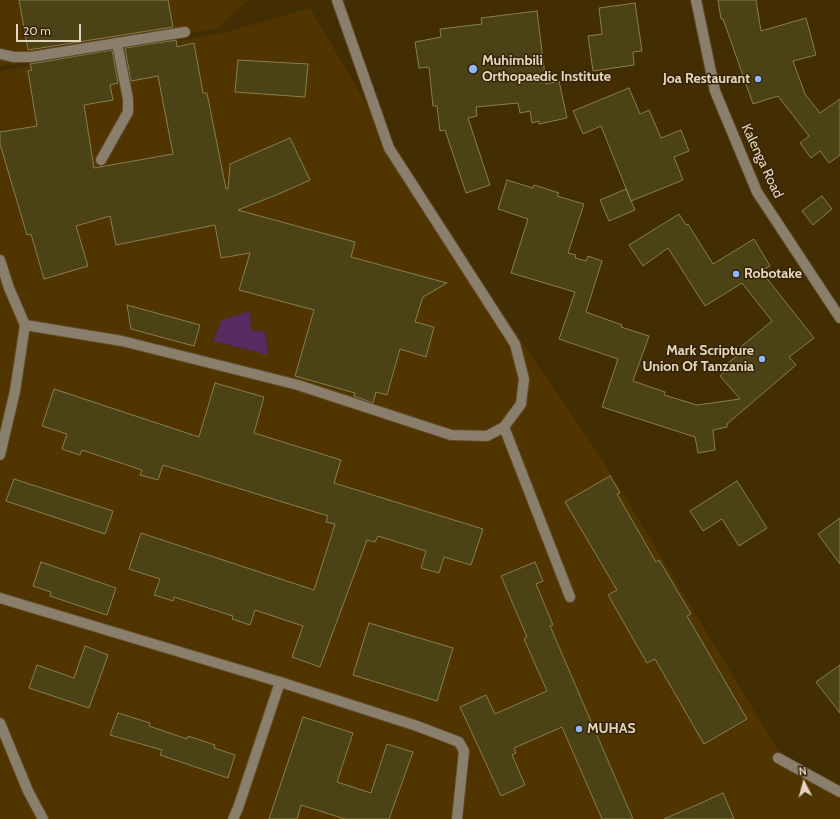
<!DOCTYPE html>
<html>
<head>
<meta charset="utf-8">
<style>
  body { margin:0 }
  #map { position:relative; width:840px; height:819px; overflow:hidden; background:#432d02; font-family:Cabin,sans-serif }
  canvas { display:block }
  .north { position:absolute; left:784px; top:763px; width:40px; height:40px; -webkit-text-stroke:3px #352405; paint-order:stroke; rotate:354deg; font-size:11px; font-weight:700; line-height:16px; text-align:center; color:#e3d5c0 }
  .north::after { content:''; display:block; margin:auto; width:14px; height:18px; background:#e3d5c0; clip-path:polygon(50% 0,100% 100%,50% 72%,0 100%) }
  .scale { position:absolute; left:16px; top:24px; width:65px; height:18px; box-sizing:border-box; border:2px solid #e3d5c0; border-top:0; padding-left:5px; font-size:12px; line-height:14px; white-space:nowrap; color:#e3d5c0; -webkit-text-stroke:3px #352405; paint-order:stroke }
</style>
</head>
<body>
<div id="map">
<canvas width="840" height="819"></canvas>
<div class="north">N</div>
<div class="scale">20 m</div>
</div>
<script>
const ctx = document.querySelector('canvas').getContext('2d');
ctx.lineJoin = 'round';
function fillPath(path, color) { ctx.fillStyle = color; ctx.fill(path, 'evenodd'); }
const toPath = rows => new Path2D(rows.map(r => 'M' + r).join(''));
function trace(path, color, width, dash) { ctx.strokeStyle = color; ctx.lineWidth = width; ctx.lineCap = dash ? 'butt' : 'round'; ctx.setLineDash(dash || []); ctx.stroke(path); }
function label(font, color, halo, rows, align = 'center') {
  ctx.font = font + ' Cabin,sans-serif'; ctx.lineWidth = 3; ctx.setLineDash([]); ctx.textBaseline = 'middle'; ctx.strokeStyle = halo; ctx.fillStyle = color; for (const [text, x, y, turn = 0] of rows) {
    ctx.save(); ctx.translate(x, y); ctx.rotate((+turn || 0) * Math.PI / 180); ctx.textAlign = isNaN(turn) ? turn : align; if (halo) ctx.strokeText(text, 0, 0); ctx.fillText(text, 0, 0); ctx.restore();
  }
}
fillPath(toPath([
  [0,0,248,0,218,28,0,67],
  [310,8,411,179,604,462,779,752,840,787,840,819,0,819,0,71,223,33]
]), '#503500');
fillPath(toPath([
  [250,311,251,330,265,332,268,355,213,341,222,320]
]), '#552b61');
const building = toPath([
  [19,0,168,0,173,27,28,50,19,0],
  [718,0,756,0,761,31,806,18,816,55,793,61,805,94,820,113,840,99,840,155,829,163,820,151,811,158,800,143,809,136,778,96,753,104,723,19,721,19,718,0],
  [635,3,642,51,633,52,634,65,593,71,588,36,602,34,599,8,635,3],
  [537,11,546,84,559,81,567,118,539,124,539,121,532,123,530,111,520,113,518,103,476,107,477,116,468,118,490,185,466,193,445,130,440,131,437,106,433,106,429,67,419,68,415,42,441,37,440,29,482,24,481,18,537,11],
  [176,40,177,47,194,43,203,93,207,93,226,189,228,189,230,164,290,138,310,180,281,193,238,210,355,242,351,257,447,283,423,297,415,322,434,327,426,357,400,349,387,395,376,392,373,403,354,396,355,393,295,376,314,310,239,290,250,253,221,258,215,225,116,245,110,216,76,226,88,266,44,279,31,234,27,235,0,144,0,132,37,126,28,71,32,70,30,64,112,50,118,83,110,85,113,100,84,105,94,168,173,154,158,76,131,81,125,48,176,40],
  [238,60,308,64,305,97,235,92,238,60],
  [629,88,640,114,649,110,661,138,681,130,689,151,674,157,683,180,631,201,601,126,583,134,573,111,629,88],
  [507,180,533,188,534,185,559,193,557,196,584,204,568,253,576,255,575,258,586,261,588,256,602,261,586,312,622,325,621,327,649,336,633,381,665,392,664,395,697,405,740,399,720,376,730,367,727,364,740,353,737,350,772,321,742,283,705,306,668,248,643,266,629,245,679,214,686,225,688,224,713,264,754,239,770,266,761,271,814,338,789,357,796,365,727,424,727,427,713,430,715,450,698,453,695,437,602,407,618,359,559,339,575,292,511,273,528,219,498,209,507,180],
  [626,189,635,210,609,221,600,200,626,189],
  [822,196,832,209,813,225,802,211,822,196],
  [127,305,200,325,194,346,131,329,127,305],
  [215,383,264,397,254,433,341,460,334,483,483,529,471,565,444,557,439,573,421,568,426,551,378,536,375,542,367,540,320,667,292,657,303,626,255,610,250,625,232,619,233,616,174,597,173,601,154,595,160,579,129,569,141,533,314,590,335,524,326,522,328,516,163,465,158,480,140,475,142,470,82,450,80,455,62,449,67,434,42,426,54,389,199,437,215,383],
  [610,476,620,493,617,494,656,562,659,560,691,614,687,616,747,719,704,744,655,659,647,663,608,595,617,590,565,502,610,476],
  [14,479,113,511,105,534,6,501,14,479],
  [737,481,767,528,739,546,722,519,703,531,690,511,737,481],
  [840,518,840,564,818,534,840,518],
  [41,562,116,588,107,615,50,596,51,592,33,586,41,562],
  [535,562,543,581,536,584,553,625,550,626,633,819,602,819,562,727,514,748,516,753,512,755,525,785,501,796,460,707,486,695,495,714,547,691,524,639,527,637,501,576,535,562],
  [369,623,453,648,437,701,353,675,369,623],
  [85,646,108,655,89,708,29,688,37,665,74,678,85,646],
  [840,665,840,713,816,682,840,665],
  [118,713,150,723,149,726,187,739,188,736,215,745,214,748,235,755,228,778,160,755,162,750,110,735,118,713],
  [303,717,353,733,337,782,371,793,387,744,413,752,389,819,345,819,301,805,297,819,269,819,303,717],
  [723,793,734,819,664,819,701,803,723,793]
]);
fillPath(building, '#4b4216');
trace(building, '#877e51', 1);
const minor = toPath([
  [696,0,715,91,757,192,840,318],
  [0,54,14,57,31,57,185,32],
  [101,160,128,112,128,99,117,43],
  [0,260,9,288,25,325,15,391,0,455],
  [25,325,122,341,298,385,451,435,487,436,504,427,521,404,524,379,515,344,389,148,337,0],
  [504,427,570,597],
  [0,598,280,682,417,726,459,742,464,751,457,819],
  [0,723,28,791,43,819],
  [778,758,840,792],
  [233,819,238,808,280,682]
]);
trace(minor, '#604b24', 12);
trace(minor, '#8a7e6d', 10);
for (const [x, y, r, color] of [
  [473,69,5,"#8cb9fc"],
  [758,79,4,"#8cb9fc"],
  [736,274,4,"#8cb9fc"],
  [762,359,4,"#8cb9fc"],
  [579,729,4,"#8cb9fc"]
]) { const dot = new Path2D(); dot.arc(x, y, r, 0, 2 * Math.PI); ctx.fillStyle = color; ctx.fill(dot); trace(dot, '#352405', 1.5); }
label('bold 14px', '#e3d5c0', '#352405', [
  ["Muhimbili",482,61],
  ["Orthopaedic Institute",482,77],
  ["Joa Restaurant",750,79,"right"],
  ["Robotake",744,274],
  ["Mark Scripture",754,351,"right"],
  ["Union Of Tanzania",754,367,"right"],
  ["MUHAS",587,729]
], 'left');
label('14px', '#e3d5c0', '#352405', [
  ["Kalenga Road",762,161,65]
]);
</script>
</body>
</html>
